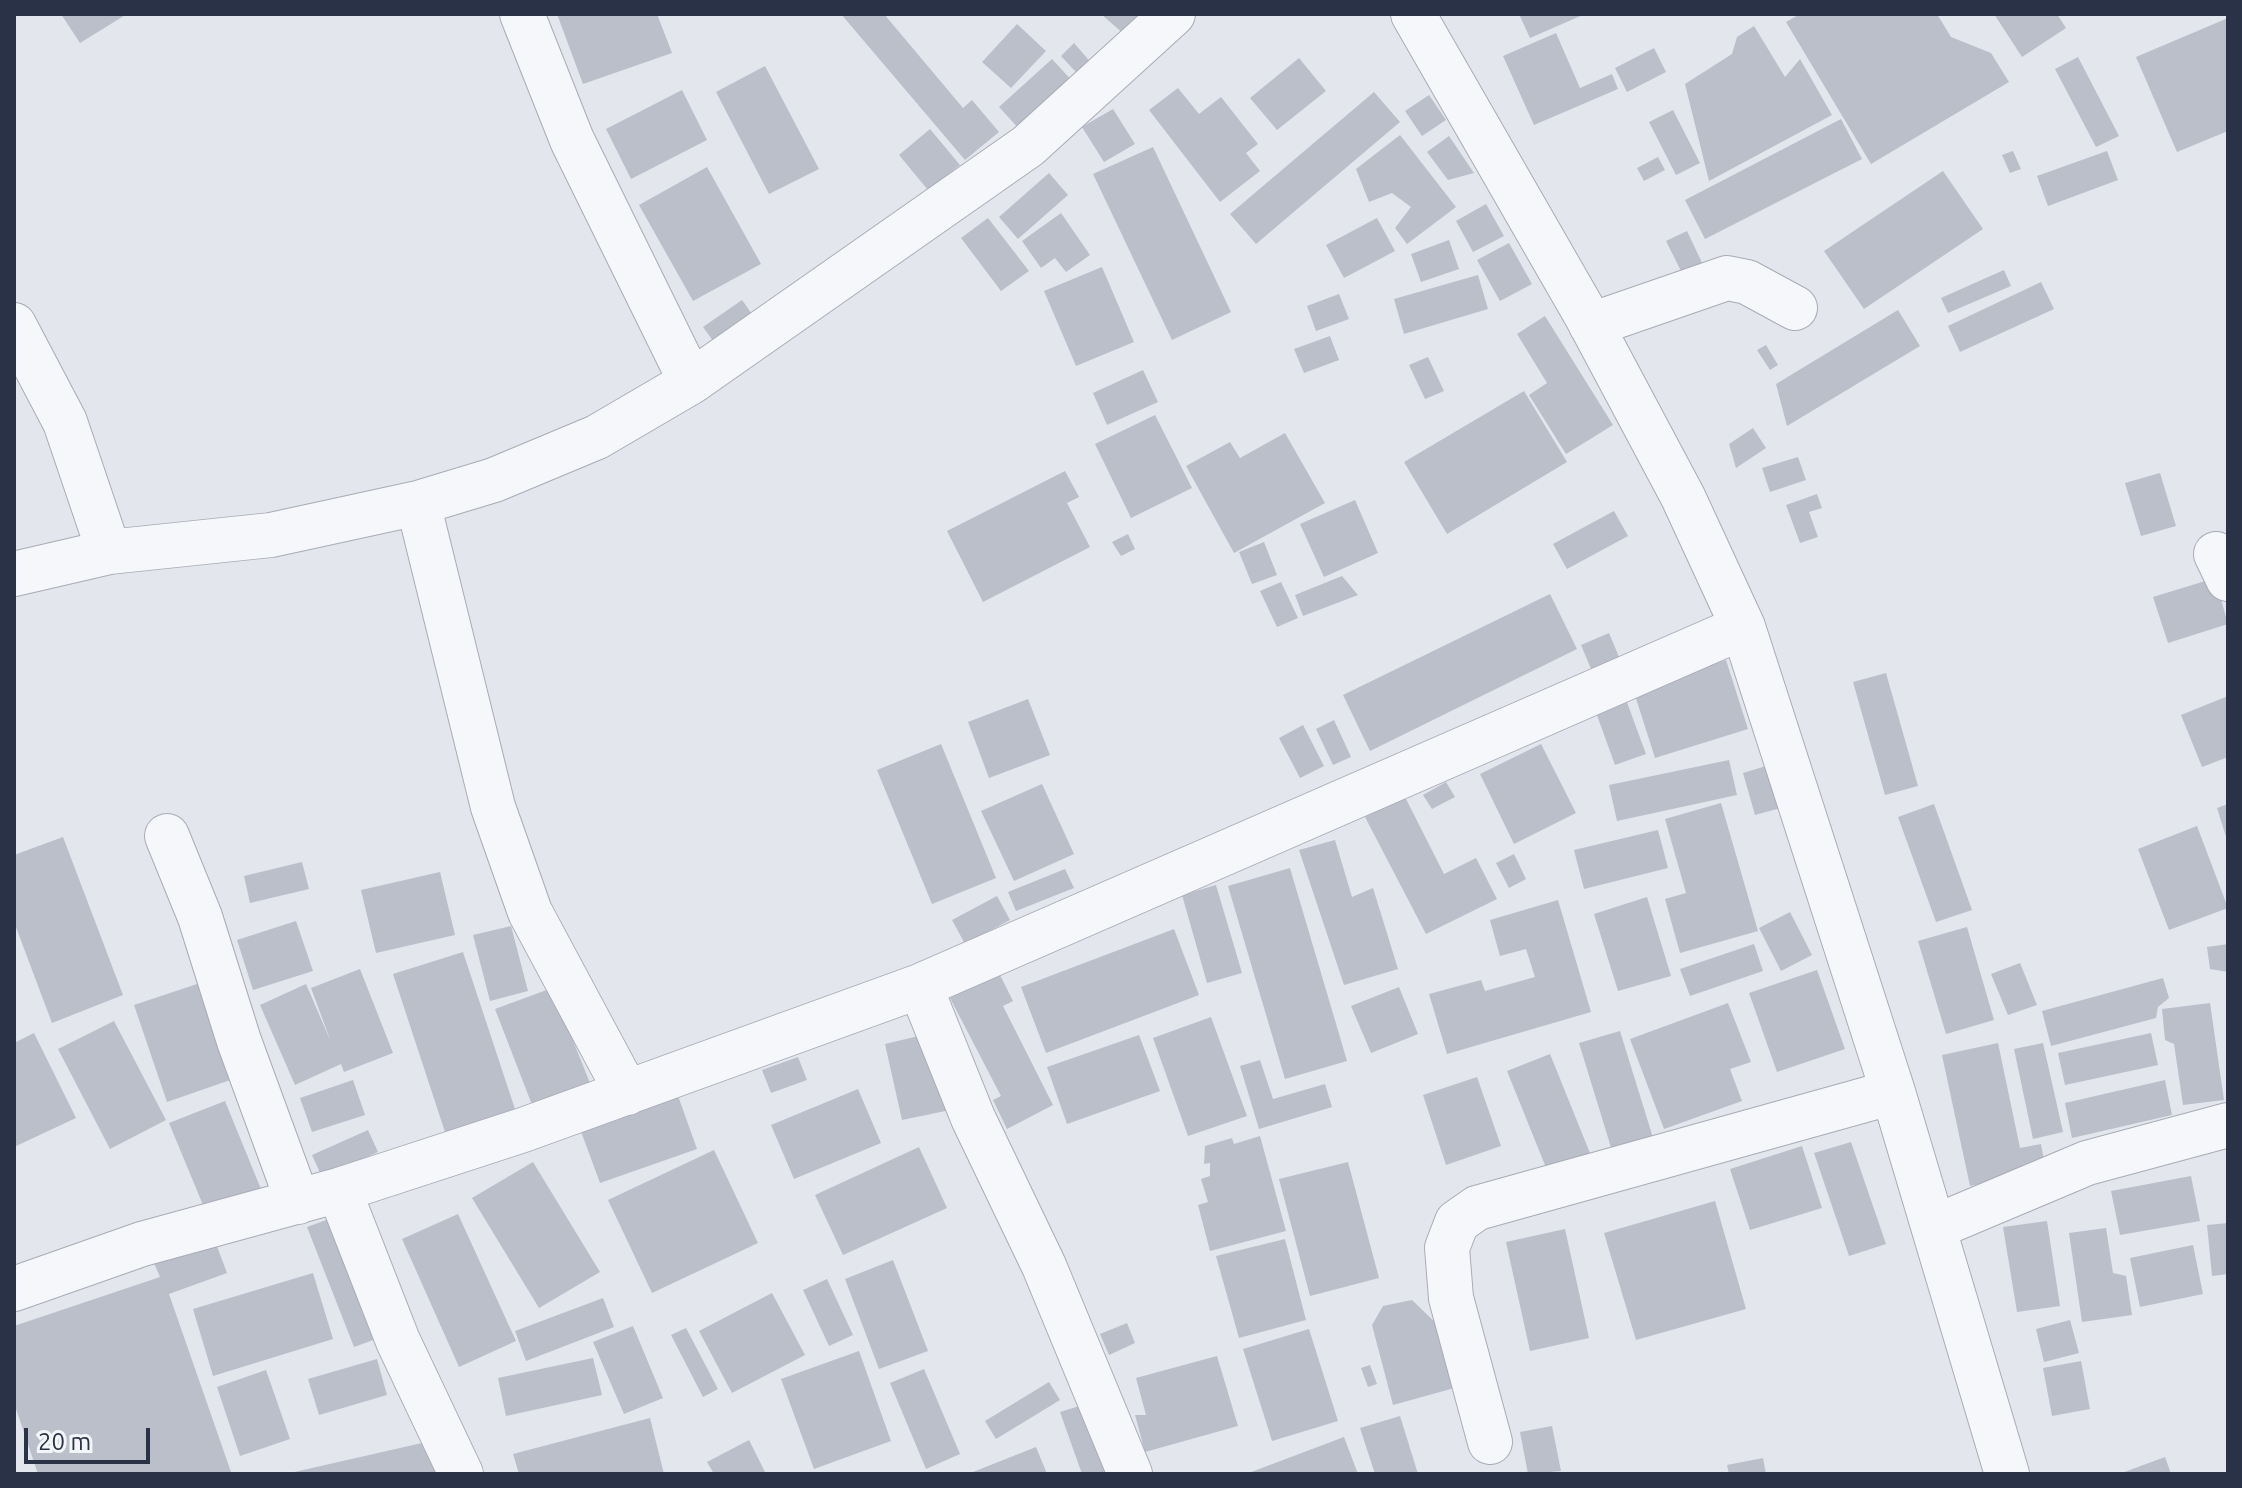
<!DOCTYPE html>
<html>
<head>
<meta charset="utf-8">
<style>
  body { margin:0 }
  #map { position:relative; width:2242px; height:1488px; overflow:hidden; background:#e3e6ec; font-family:Ubuntu,sans-serif }
  canvas { display:block }
  .frame { position:absolute; inset:0; border:16px solid #293246; pointer-events:none }
  .scale { position:absolute; left:24px; top:1428px; width:126px; height:36px; box-sizing:border-box; border:4px solid #293246; border-top:0; padding-left:10px; font-size:24px; line-height:28px; white-space:nowrap; color:#293246; -webkit-text-stroke:6px #f3f5f9; paint-order:stroke }
</style>
</head>
<body>
<div id="map">
<canvas width="2242" height="1488"></canvas>
<div class="frame"></div>
<div class="scale">20 m</div>
</div>
<script>
const ctx = document.querySelector('canvas').getContext('2d');
ctx.lineJoin = 'round';
function fillPath(path, color) { ctx.fillStyle = color; ctx.fill(path, 'evenodd'); }
const toPath = rows => new Path2D(rows.map(r => 'M' + r).join(''));
function trace(path, color, width, dash) { ctx.strokeStyle = color; ctx.lineWidth = width; ctx.lineCap = dash ? 'butt' : 'round'; ctx.setLineDash(dash || []); ctx.stroke(path); }
fillPath(toPath([
  [61,14,127,14,80,43],
  [557,14,657,14,672,53,583,84],
  [841,14,884,14,963,108,972,100,999,132,965,160],
  [1101,14,1144,14,1125,35],
  [1519,14,1585,14,1530,38],
  [1800,14,1937,14,1951,37,1991,53,2009,82,1871,164,1786,22],
  [1994,14,2057,14,2066,28,2022,57],
  [2228,18,2228,131,2177,152,2136,57],
  [1017,24,1046,51,1011,88,982,62],
  [1754,26,1785,77,1800,59,1832,115,1709,181,1685,84,1732,54,1737,37],
  [1556,33,1580,88,1612,74,1618,89,1534,125,1503,56],
  [1074,43,1100,73,1087,84,1061,56],
  [1654,48,1666,72,1627,92,1615,68],
  [2078,57,2119,136,2096,147,2055,69],
  [1299,58,1326,91,1277,130,1250,98],
  [1052,59,1076,85,1023,133,999,107],
  [765,66,819,169,769,194,716,92],
  [1178,88,1199,114,1221,97,1258,144,1246,153,1260,171,1220,202,1149,110],
  [682,90,707,140,631,179,606,129],
  [1374,92,1400,122,1256,244,1230,214],
  [1429,95,1446,120,1422,136,1405,111],
  [1113,109,1135,144,1104,162,1082,127],
  [1673,110,1700,163,1676,175,1649,122],
  [1841,119,1862,159,1705,239,1685,200],
  [930,129,960,165,928,190,899,155],
  [1400,135,1456,207,1407,244,1395,228,1411,207,1392,193,1369,202,1356,169],
  [1449,136,1474,173,1448,180,1427,152],
  [1153,147,1231,312,1172,340,1093,174],
  [2013,151,2021,169,2010,173,2002,155],
  [2107,151,2118,180,2048,206,2037,176],
  [1658,157,1665,170,1644,181,1637,168],
  [707,167,761,264,693,301,639,205],
  [1943,171,1983,229,1864,309,1824,251],
  [1049,173,1068,195,1018,239,999,217],
  [1486,204,1504,236,1473,252,1456,221],
  [1061,213,1090,255,1066,272,1055,258,1041,268,1022,241],
  [988,218,1029,271,1001,291,961,238],
  [1377,218,1395,251,1344,278,1326,245],
  [1687,231,1705,269,1685,279,1666,241],
  [1449,240,1459,269,1421,282,1411,254],
  [1509,243,1532,284,1500,301,1477,260],
  [1102,267,1134,342,1076,366,1044,291],
  [2004,270,2011,286,1948,313,1941,298],
  [1478,275,1488,309,1404,334,1394,299],
  [2041,282,2054,309,1960,352,1948,326],
  [1339,294,1349,319,1316,331,1307,306],
  [742,300,757,321,719,349,703,327],
  [1898,310,1920,346,1787,426,1776,384],
  [1545,316,1613,425,1566,454,1529,395,1547,383,1517,334],
  [1330,336,1339,360,1304,373,1294,349],
  [1766,345,1778,365,1770,370,1757,350],
  [1428,357,1444,391,1425,399,1409,365],
  [1143,370,1158,402,1107,425,1093,393],
  [1524,391,1567,462,1447,534,1404,462],
  [1155,415,1192,488,1131,518,1095,444],
  [1753,428,1766,448,1736,468,1729,444],
  [1285,433,1325,503,1234,553,1186,466,1230,442,1240,458],
  [1798,457,1806,480,1770,492,1762,468],
  [1065,471,1079,497,1067,503,1090,547,983,602,947,531],
  [2160,473,2176,526,2141,536,2125,483],
  [1817,494,1822,508,1809,512,1818,537,1800,543,1786,505],
  [1355,500,1378,553,1324,577,1300,524],
  [1614,511,1628,536,1567,569,1553,544],
  [1128,534,1135,549,1121,556,1112,542],
  [1264,542,1277,575,1252,584,1239,552],
  [1342,576,1358,595,1303,616,1295,595],
  [2215,578,2228,624,2168,643,2153,597],
  [1281,582,1298,618,1277,627,1260,591],
  [1550,594,1577,649,1370,751,1343,695],
  [1609,633,1622,664,1594,676,1581,645],
  [1726,660,1748,729,1655,758,1633,689],
  [1886,673,1918,786,1885,795,1853,682],
  [2228,696,2228,757,2202,767,2181,715],
  [1625,697,1646,754,1615,765,1594,707],
  [1028,699,1050,755,989,778,968,722],
  [1334,720,1351,757,1333,765,1316,729],
  [1303,725,1324,766,1300,778,1279,738],
  [941,744,996,878,932,904,877,770],
  [1541,744,1576,813,1514,844,1480,774],
  [1729,760,1737,795,1617,821,1609,785],
  [1776,763,1788,806,1755,815,1743,773],
  [1446,782,1455,797,1432,809,1423,795],
  [1042,784,1074,854,1014,881,981,811],
  [1405,797,1444,874,1476,858,1497,899,1426,934,1365,817],
  [1721,803,1758,931,1680,953,1665,899,1686,893,1665,819],
  [1934,804,1972,910,1936,922,1898,817],
  [2228,804,2228,840,2227,840,2217,808],
  [2197,826,2228,908,2169,930,2138,849],
  [1658,830,1668,868,1584,889,1574,850],
  [63,837,123,995,52,1023,14,922,14,855],
  [1335,840,1352,897,1373,888,1398,969,1344,985,1299,850],
  [1514,854,1526,879,1509,888,1496,863],
  [302,862,309,889,250,903,244,876],
  [1290,868,1347,1061,1285,1079,1228,886],
  [1065,869,1074,888,1016,911,1008,892],
  [440,872,455,935,376,953,361,890],
  [1216,885,1242,973,1207,983,1182,895],
  [997,896,1010,920,965,944,952,920],
  [1647,897,1671,976,1618,991,1594,914],
  [1558,900,1591,1012,1447,1054,1429,994,1481,980,1485,991,1535,977,1526,949,1500,956,1490,920],
  [1790,912,1812,955,1781,971,1759,928],
  [296,921,313,971,253,990,237,940],
  [511,926,528,991,490,1001,473,935],
  [1967,927,1994,1020,1946,1034,1918,941],
  [1174,929,1199,995,1046,1053,1021,987],
  [1754,944,1763,971,1690,996,1680,969],
  [2228,944,2228,972,2210,969,2207,947],
  [463,952,515,1109,445,1132,393,974],
  [2020,963,2037,1005,2008,1015,1991,974],
  [360,969,393,1053,344,1072,341,1064,295,1085,260,1005,306,984,331,1042,311,988],
  [1817,970,1845,1049,1777,1072,1749,993],
  [999,973,1013,1001,1003,1006,1053,1105,1007,1129,993,1100,1001,1096,950,998],
  [2163,978,2169,998,2158,1007,2156,1018,2051,1046,2042,1011],
  [203,982,236,1078,167,1102,134,1005],
  [1399,987,1418,1034,1371,1053,1351,1006],
  [552,988,592,1088,534,1110,495,1009],
  [1728,1003,1751,1062,1730,1069,1742,1101,1664,1129,1630,1039],
  [2210,1003,2224,1100,2183,1105,2174,1044,2165,1040,2162,1009],
  [1211,1017,1247,1116,1188,1136,1153,1038],
  [114,1021,166,1120,110,1149,58,1049],
  [1620,1031,1654,1141,1613,1154,1579,1043],
  [34,1033,76,1118,14,1147,14,1043],
  [2151,1033,2158,1065,2065,1085,2058,1053],
  [923,1035,960,1108,902,1120,885,1044],
  [1139,1035,1160,1091,1067,1124,1047,1067],
  [1998,1043,2020,1148,2041,1144,2046,1170,1970,1186,1942,1055],
  [2043,1043,2063,1132,2033,1139,2014,1049],
  [1550,1054,1594,1163,1551,1180,1507,1071],
  [798,1057,807,1080,771,1093,762,1070],
  [1260,1060,1273,1099,1325,1084,1332,1107,1259,1129,1240,1066],
  [1477,1077,1501,1146,1446,1165,1423,1095],
  [353,1080,365,1115,312,1132,300,1098],
  [2165,1080,2172,1115,2072,1138,2065,1103],
  [858,1089,881,1143,794,1179,771,1125],
  [677,1093,697,1149,600,1183,579,1126],
  [225,1101,263,1194,208,1217,169,1123],
  [368,1130,378,1152,322,1177,312,1155],
  [1260,1136,1286,1231,1210,1251,1198,1205,1208,1202,1201,1179,1210,1176,1210,1163,1204,1164,1205,1146,1232,1138,1234,1144],
  [1851,1142,1886,1244,1849,1256,1814,1153],
  [1802,1146,1822,1208,1750,1230,1730,1169],
  [919,1147,947,1208,843,1255,815,1195],
  [714,1150,758,1243,652,1293,608,1200],
  [533,1162,600,1272,539,1308,472,1198],
  [1348,1162,1379,1278,1310,1296,1279,1179],
  [2191,1176,2200,1221,2120,1235,2111,1191],
  [1715,1201,1746,1309,1636,1340,1604,1233],
  [458,1214,516,1341,459,1367,402,1239],
  [340,1215,387,1335,354,1347,307,1227],
  [2047,1221,2060,1306,2017,1312,2003,1227],
  [2228,1223,2228,1274,2212,1276,2207,1225],
  [2106,1228,2113,1273,2126,1276,2132,1315,2082,1322,2069,1233],
  [1565,1229,1589,1338,1530,1351,1506,1242],
  [1285,1239,1306,1320,1239,1338,1216,1256],
  [215,1241,227,1273,169,1294,231,1472,38,1474,14,1403,14,1326,160,1277,154,1263],
  [2193,1245,2203,1294,2140,1307,2130,1258],
  [893,1260,928,1351,879,1369,845,1279],
  [313,1273,333,1339,213,1376,193,1309],
  [827,1279,853,1335,829,1346,803,1290],
  [772,1293,805,1355,732,1393,699,1331],
  [603,1298,614,1327,526,1361,515,1331],
  [1412,1300,1441,1328,1458,1387,1393,1405,1372,1325,1383,1306],
  [2070,1320,2079,1353,2044,1362,2036,1329],
  [1127,1323,1135,1343,1109,1355,1100,1334],
  [633,1326,663,1398,624,1414,593,1342],
  [686,1328,718,1389,703,1397,671,1335],
  [1309,1329,1338,1421,1272,1441,1243,1349],
  [859,1351,891,1441,814,1469,781,1379],
  [1217,1356,1238,1426,1145,1452,1135,1415,1146,1415,1136,1378],
  [593,1358,602,1395,506,1416,498,1378],
  [377,1359,387,1395,319,1415,308,1379],
  [2081,1361,2090,1409,2052,1416,2043,1368],
  [1370,1365,1377,1384,1368,1387,1361,1368],
  [924,1369,960,1454,926,1469,890,1383],
  [266,1370,290,1439,240,1456,217,1387],
  [1049,1382,1060,1400,996,1439,985,1421],
  [1086,1404,1111,1474,1082,1474,1060,1412],
  [1400,1416,1418,1474,1375,1474,1360,1428],
  [650,1418,664,1474,519,1474,513,1454],
  [1552,1426,1561,1471,1528,1474,1520,1432],
  [1344,1437,1358,1474,1246,1474],
  [444,1438,452,1474,290,1474,290,1473],
  [749,1440,766,1474,714,1474,707,1462],
  [1036,1447,1047,1474,968,1474],
  [2165,1457,2171,1474,2119,1474],
  [1763,1458,1766,1474,1729,1474,1727,1465]
]), '#babfca');
const minor = toPath([
  [522,14,572,140,691,382],
  [1413,14,1586,315,1683,497,1743,627,1893,1092,2007,1474],
  [14,325,65,422,109,552],
  [1591,325,1727,278,1747,282,1795,308],
  [418,503,493,807,530,912,627,1093],
  [2216,554,2228,579],
  [14,574,109,552,271,535,418,503,494,480,597,437,691,382,1028,146,1173,14],
  [167,836,200,917,239,1041,298,1202],
  [920,986,973,1118,1044,1266,1130,1474],
  [339,1190,398,1341,461,1474],
  [1935,1227,2087,1163,2228,1125],
  [14,1289,142,1244,339,1190,523,1130,920,986,1743,627],
  [1490,1442,1451,1298,1447,1248,1457,1222,1477,1208,1893,1092]
]);
trace(minor, '#a7acb7', 46);
trace(minor, '#f6f7fa', 44);
</script>
</body>
</html>
